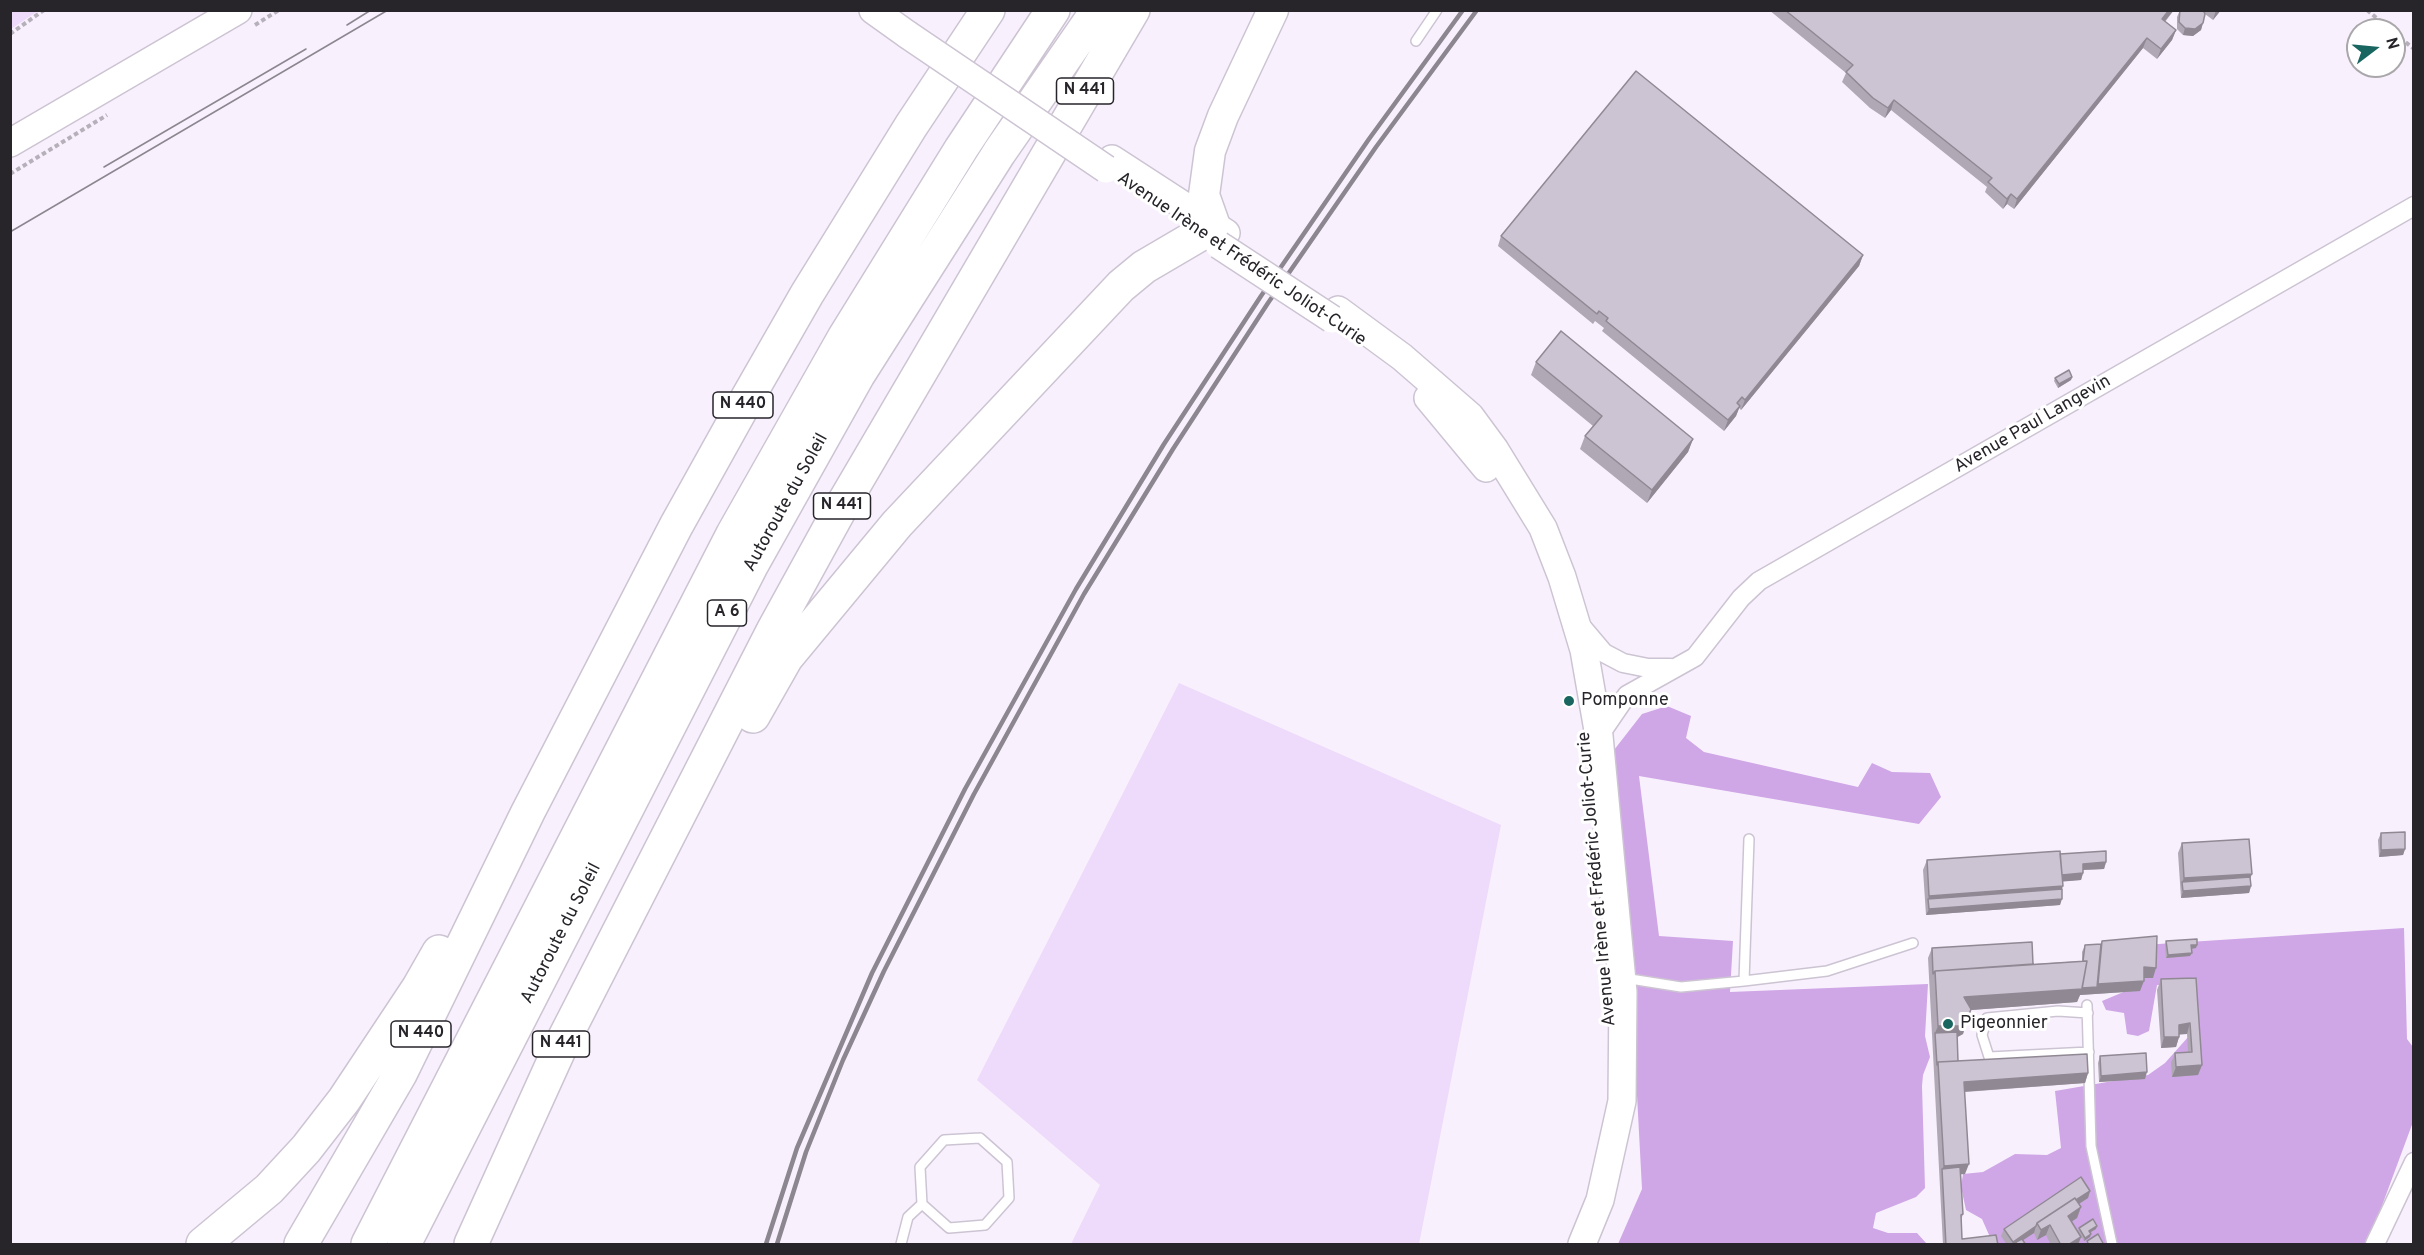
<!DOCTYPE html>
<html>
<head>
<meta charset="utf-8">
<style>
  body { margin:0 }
  #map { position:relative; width:2424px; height:1255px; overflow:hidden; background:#f8f1fd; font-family:Overpass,sans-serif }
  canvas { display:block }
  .frame { position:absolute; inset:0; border:12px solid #27242a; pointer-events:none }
  .north { position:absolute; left:2346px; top:18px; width:60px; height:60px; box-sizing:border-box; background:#fff; border:2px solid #a9a7aa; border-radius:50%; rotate:74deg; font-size:16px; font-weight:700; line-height:24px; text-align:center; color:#27242a }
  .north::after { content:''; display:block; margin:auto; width:21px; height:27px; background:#196661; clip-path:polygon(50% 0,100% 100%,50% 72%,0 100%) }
</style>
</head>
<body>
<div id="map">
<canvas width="2424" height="1255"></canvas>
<div class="frame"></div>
<div class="north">N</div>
</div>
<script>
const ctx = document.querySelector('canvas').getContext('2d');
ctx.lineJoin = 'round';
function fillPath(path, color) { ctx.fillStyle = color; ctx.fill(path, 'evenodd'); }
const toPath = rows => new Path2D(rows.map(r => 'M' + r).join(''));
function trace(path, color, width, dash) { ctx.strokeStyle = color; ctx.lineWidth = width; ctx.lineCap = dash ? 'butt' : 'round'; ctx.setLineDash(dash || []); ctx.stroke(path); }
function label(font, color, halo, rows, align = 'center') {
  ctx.font = font + ' Overpass,sans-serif'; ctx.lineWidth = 6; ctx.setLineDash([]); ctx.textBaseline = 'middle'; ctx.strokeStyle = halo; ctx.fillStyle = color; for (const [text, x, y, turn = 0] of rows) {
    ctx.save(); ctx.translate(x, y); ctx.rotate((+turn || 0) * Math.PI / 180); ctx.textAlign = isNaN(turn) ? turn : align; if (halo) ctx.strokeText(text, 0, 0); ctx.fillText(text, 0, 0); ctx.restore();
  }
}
fillPath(toPath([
  [11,10,38,10,38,11,11,29],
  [1179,683,1501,825,1419,1244,1071,1244,1100,1185,977,1080]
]), '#eedafa');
fillPath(toPath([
  [1667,706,1691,716,1686,738,1704,752,1858,787,1872,763,1892,772,1930,773,1941,797,1919,824,1639,776,1659,936,1733,941,1730,992,1928,984,1925,1036,1930,1057,1923,1075,1922,1086,1925,1188,1916,1197,1876,1213,1873,1228,1888,1233,1917,1233,1927,1244,1618,1244,1642,1189,1632,1001,1614,750,1642,714],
  [2404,928,2407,1039,2413,1047,2413,1122,2370,1238,2364,1244,1993,1244,1982,1219,1966,1210,1961,1187,1963,1174,1983,1172,2015,1154,2047,1155,2061,1148,2055,1091,2148,1075,2165,1063,2189,1036,2191,984,2157,985,2149,1031,2138,1036,2127,1034,2124,1013,2106,1010,2102,1001,2133,988,2143,945]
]), '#cfa6e6');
const service = toPath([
  [1416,41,1437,10],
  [1624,978,1681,987,1744,981,1827,971,1913,943],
  [1744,981,1749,839],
  [2087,1005,2091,1146,2112,1244],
  [2088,1013,2058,1011,1987,1018,1982,1035,1989,1057,2089,1052],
  [980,1138,1007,1162,1009,1198,985,1225,949,1228,922,1204,920,1167,944,1140,980,1138],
  [901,1244,908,1217,922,1204]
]);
const minor = toPath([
  [1582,627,1604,653,1623,663,1648,668,1671,668],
  [1599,736,1627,695,1695,657,1741,598,1759,581,2414,206],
  [2375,1244,2414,1162]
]);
const secondary = toPath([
  [873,10,908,35],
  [10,143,238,10],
  [1112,159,1226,233],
  [1338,310,1402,357,1470,416,1495,450,1543,528,1562,577,1584,650,1599,736,1623,992,1622,1101,1600,1200,1582,1244],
  [1428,398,1486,468]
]);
const primary = toPath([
  [1215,226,1204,195,1210,151,1223,116,1273,10]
]);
const motorway = toPath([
  [753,716,786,658,897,524,1121,286,1144,267,1202,233],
  [203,1244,269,1189,306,1149,344,1100,419,987,439,952],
  [301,1244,400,1074,528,812,676,526,740,411,807,294,911,126,988,10],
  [368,1244,733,534,844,338,961,149,1053,10],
  [404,1244,751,566,858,375,999,153,1098,10],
  [471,1244,563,1041,773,631,840,509,1133,10]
]);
trace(service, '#cdc4d3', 12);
trace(minor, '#cdc4d3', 21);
trace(secondary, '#cdc4d3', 30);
trace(primary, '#cdc4d3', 33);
trace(motorway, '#cdc4d3', 36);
trace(toPath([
  [2367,10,2391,30],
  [255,25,279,10],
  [2394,33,2414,49],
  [10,34,44,10],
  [10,174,107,115]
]), '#b6b0ba', 4, [4.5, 3]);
trace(service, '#fff', 9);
trace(minor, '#fff', 18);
trace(secondary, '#fff', 27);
trace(primary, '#fff', 30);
trace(motorway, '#fff', 33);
trace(toPath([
  [347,25,371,10],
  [104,167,306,49],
  [10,232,388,10]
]), '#8b868f', 1.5);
trace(toPath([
  [766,1244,797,1148,872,973,965,789,1076,589,1164,444,1261,296,1369,139,1463,10],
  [777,1244,806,1152,843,1060,884,971,974,794,1084,594,1173,449,1268,303,1376,147,1477,10]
]), '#8b868f', 4.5);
const secondaryBridge = toPath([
  [908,35,1106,169],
  [1219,245,1332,319]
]);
trace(secondaryBridge, '#cdc4d3', 30, []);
trace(secondaryBridge, '#fff', 27);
fillPath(toPath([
  [1769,10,2174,10,2165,22,2176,30,2172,40,2157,59,2143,48,2014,209,2007,204,2003,209,1985,192,1987,187,1891,110,1885,118,1870,108,1842,82,1846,73],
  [2180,10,2221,10,2213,20,2205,14,2201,30,2193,36,2183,35,2177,29,2177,17],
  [1501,236,1863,255,1859,266,1741,410,1739,408,1736,416,1724,431,1602,331,1604,328,1595,321,1593,324,1498,246],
  [1536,362,1693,439,1688,452,1647,503,1580,449,1585,436,1593,426,1531,375],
  [2072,377,2071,380,2058,388,2054,381,2055,378],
  [2381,833,2405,849,2403,855,2379,857,2378,840],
  [2182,843,2252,874,2250,877,2251,886,2249,893,2181,898,2178,853],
  [2060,854,2106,862,2104,869,2083,870,2083,873,2081,880,2063,881,2060,905,1926,915,1923,870,1927,860],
  [2102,941,2153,978,2144,978,2140,991,2080,995,2077,1002,1970,1010,1963,1034,1957,1037,1958,1061,2088,1073,2085,1083,1965,1092,1965,1174,1961,1174,1963,1214,1961,1220,1962,1239,1998,1245,1943,1245,1928,958,1932,948,2033,964,2082,961,2082,952,2085,945,2101,945],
  [2166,941,2197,945,2196,948,2191,949,2190,956,2166,958,2165,945],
  [2196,978,2202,1065,2198,1075,2172,1077,2171,1063,2175,1053,2188,1052,2187,1034,2179,1034,2179,1037,2176,1047,2161,1048,2157,990,2161,979],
  [2100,1056,2145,1079,2099,1082,2098,1063],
  [2090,1191,2088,1198,2079,1204,2081,1207,2077,1218,2072,1221,2078,1245,2051,1245,2046,1235,2037,1240,2034,1233,2023,1240,2026,1245,2007,1245,2001,1236,2004,1229],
  [2079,1228,2096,1229,2090,1233,2091,1234,2090,1237,2084,1241,2078,1231]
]), '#b0a9b5');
fillPath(toPath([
  [2169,10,2174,10,2158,29,2162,19],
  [2216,10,2221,10,2213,20],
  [2203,23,2201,30,2193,36,2183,35,2185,28],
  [2176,30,2172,40,2157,59,2161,49],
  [2147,38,2143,48,2014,209,2017,199],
  [1894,100,1891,110,1885,118,1888,108],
  [2011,194,2007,204,2003,209,2007,199],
  [1863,255,1859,266,1741,410,1745,400],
  [2072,377,2071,380,2058,388,2059,384],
  [1740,406,1736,416,1724,431,1728,420],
  [1693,439,1688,452,1647,503,1652,490],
  [2405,849,2403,855,2379,857,2381,850],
  [2106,862,2104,869,2080,870,2083,864],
  [2083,873,2081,880,2058,882,2061,875],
  [2252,874,2248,884,2182,882,2184,878],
  [2063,886,2059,896,1928,899,1929,896],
  [2251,886,2249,893,2181,898,2183,891],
  [2062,899,2060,905,1926,915,1929,909],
  [2191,945,2197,945,2196,948,2190,949],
  [2192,953,2190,956,2166,958,2168,955],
  [2144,967,2156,968,2153,978,2140,978],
  [2144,981,2140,991,2080,995,2077,1002,1959,1011,1964,997,2097,987,2098,984],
  [1967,1020,1963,1034,1954,1039,1935,1033,1938,1026],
  [2190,1023,2187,1034,2175,1035,2179,1025],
  [2164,1037,2179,1037,2176,1047,2161,1048],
  [2202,1065,2198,1075,2172,1077,2176,1067],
  [2147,1072,2145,1079,2099,1082,2101,1076],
  [2088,1073,2085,1083,1960,1092,1964,1082],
  [1969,1164,1965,1174,1943,1176,1942,1169,1944,1166],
  [2090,1191,2088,1198,2040,1229,2038,1225],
  [2081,1207,2077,1218,2065,1226,2068,1216],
  [2050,1225,2046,1235,2037,1240,2041,1230],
  [2036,1226,2034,1233,2017,1244,2016,1242,2015,1245,2012,1245,2013,1242],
  [2097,1226,2096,1229,2087,1234,2089,1231],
  [2091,1234,2090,1237,2084,1241,2085,1238],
  [2081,1237,2078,1245,2068,1245]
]), '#908994');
const building = toPath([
  [1785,10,2169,10,2162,19,2176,30,2161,49,2147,38,2017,199,2011,194,2007,199,1988,182,1992,178,1894,100,1888,108,1873,98,1846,72,1853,65,1785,10],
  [2180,10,2203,10,2205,14,2203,23,2195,29,2185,28,2179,22,2180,10],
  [1636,71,1863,255,1745,400,1742,397,1737,403,1740,406,1728,420,1606,321,1608,318,1599,311,1597,314,1501,236,1636,71],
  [1561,331,1693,439,1652,490,1585,436,1602,416,1536,362,1561,331],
  [2069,370,2072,377,2059,384,2055,378,2069,370],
  [2405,832,2405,849,2381,850,2381,833,2405,832],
  [2249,839,2252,874,2184,878,2182,843,2249,839],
  [2060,851,2063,886,1929,896,1927,860,2060,851],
  [2106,851,2106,862,2083,864,2083,873,2062,875,2060,854,2106,851],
  [2250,877,2251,886,2183,891,2182,882,2250,877],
  [2062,889,2062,899,1929,909,1928,899,2062,889],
  [2157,936,2156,968,2144,967,2144,981,2098,984,2102,941,2157,936],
  [2197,939,2197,945,2191,945,2192,953,2168,955,2166,941,2197,939],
  [2032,942,2033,964,1935,971,1933,974,1932,948,2032,942],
  [2101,944,2097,987,2082,988,2087,961,2083,961,2085,945,2101,944],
  [2087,961,2082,989,1964,997,1971,1009,1967,1020,1959,1026,1938,1026,1935,971,2087,961],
  [2196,978,2202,1065,2176,1067,2175,1053,2192,1052,2190,1023,2179,1025,2179,1037,2164,1037,2161,979,2196,978],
  [1957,1032,1958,1061,1938,1062,1937,1065,1935,1033,1957,1032],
  [2146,1053,2147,1072,2101,1076,2100,1056,2146,1053],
  [2087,1054,2088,1073,1964,1082,1969,1164,1944,1166,1938,1062,2087,1054],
  [1960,1167,1963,1214,1961,1215,1962,1239,1996,1235,1998,1245,1946,1245,1942,1169,1960,1167],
  [2081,1177,2090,1191,2076,1200,2075,1198,2037,1223,2036,1226,2013,1242,2004,1229,2081,1177],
  [2075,1198,2081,1207,2068,1216,2081,1237,2068,1245,2061,1245,2050,1225,2041,1230,2037,1223,2075,1198],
  [2093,1219,2097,1226,2089,1231,2091,1234,2085,1238,2079,1228,2093,1219],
  [2098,1234,2104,1245,2089,1245,2087,1241,2098,1234],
  [2022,1239,2026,1245,2017,1245,2016,1242,2022,1239]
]);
fillPath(building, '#cdc4d3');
trace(building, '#908994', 1.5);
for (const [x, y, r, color] of [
  [1569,701,6,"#196661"],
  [1948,1024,6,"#196661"]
]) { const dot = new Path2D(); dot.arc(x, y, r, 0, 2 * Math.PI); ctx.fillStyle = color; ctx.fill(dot); trace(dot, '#fff', 2); }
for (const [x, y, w] of [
  [1085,91,57],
  [743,405,60],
  [842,506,57],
  [727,613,39],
  [421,1034,60],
  [561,1044,57]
]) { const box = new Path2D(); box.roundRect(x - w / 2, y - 13, w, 26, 4.5); ctx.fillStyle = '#fff'; ctx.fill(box); trace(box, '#27242a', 1.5); }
label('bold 16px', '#27242a', null, [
  ["N 441",1085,91],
  ["N 440",743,405],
  ["N 441",842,506],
  ["A 6",727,613],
  ["N 440",421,1034],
  ["N 441",561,1044]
]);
label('18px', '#27242a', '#fff', [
  ["Avenue Irène et Frédéric Joliot-Curie",1241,260,34],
  ["Avenue Paul Langevin",2033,425,-30],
  ["Autoroute du Soleil",787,503,-61],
  ["Avenue Irène et Frédéric Joliot-Curie",1598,879,-95],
  ["Autoroute du Soleil",562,934,-63]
]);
label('18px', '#27242a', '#fff', [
  ["Pomponne",1581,701],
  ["Pigeonnier",1960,1024]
], 'left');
</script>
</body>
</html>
